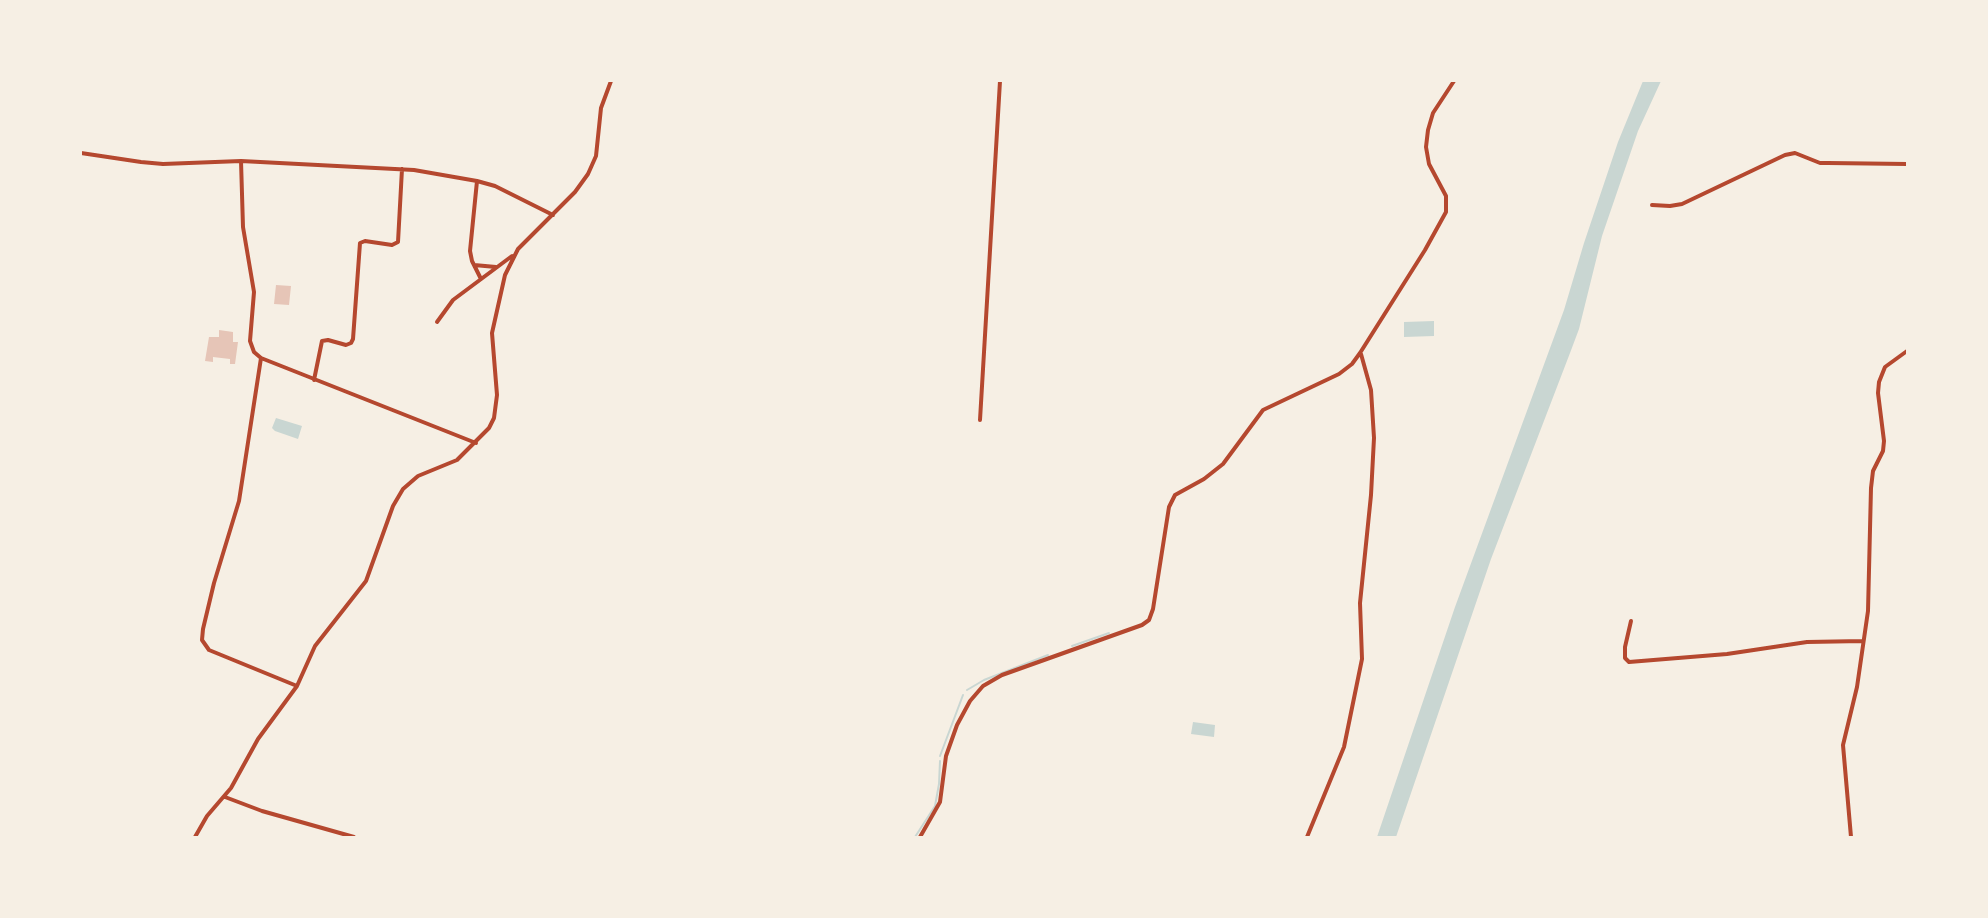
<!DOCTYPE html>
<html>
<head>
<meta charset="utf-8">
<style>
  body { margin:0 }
  #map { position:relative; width:1988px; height:918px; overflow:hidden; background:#f6efe4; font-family:"Varela Round",sans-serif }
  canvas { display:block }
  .frame { position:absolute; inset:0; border:82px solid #f6efe4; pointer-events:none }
</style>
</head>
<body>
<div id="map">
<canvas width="1988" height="918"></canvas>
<div class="frame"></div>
</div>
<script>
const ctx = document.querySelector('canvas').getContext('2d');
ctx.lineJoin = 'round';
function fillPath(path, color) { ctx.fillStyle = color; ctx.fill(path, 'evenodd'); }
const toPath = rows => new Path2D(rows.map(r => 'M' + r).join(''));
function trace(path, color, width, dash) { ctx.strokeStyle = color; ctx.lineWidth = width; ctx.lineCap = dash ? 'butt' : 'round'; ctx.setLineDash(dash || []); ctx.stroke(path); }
fillPath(toPath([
  [1643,81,1661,81,1638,131,1602,236,1579,329,1570,353,1491,559,1396,837,1377,837,1455,607,1564,310,1584,243,1618,142],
  [1434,321,1434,336,1404,337,1404,322],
  [276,418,302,426,298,439,275,431,272,428],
  [1193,722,1215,725,1214,737,1191,734]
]), '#c9d6d2');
trace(toPath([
  [1072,646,1109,633],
  [967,690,984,680,1048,655],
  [940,756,963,695],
  [915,837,935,806,939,784,940,761]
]), '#c9d6d2', 2);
fillPath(toPath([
  [276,285,291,286,289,305,274,304],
  [219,330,233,332,233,342,238,342,235,364,230,364,230,359,213,357,213,362,205,361,209,337,219,337]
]), '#e6c5b7');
trace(toPath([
  [81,153,141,162,163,164,241,161,414,170,477,181,495,186,553,215],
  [241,161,243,227,254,292,250,341,254,352,261,358,476,443],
  [477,181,470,251,472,261,481,279],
  [1652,205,1670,206,1682,204,1785,155,1795,153,1820,163,1828,163,1907,164],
  [474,265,496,267],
  [437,322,453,300,512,256],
  [261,358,239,501,214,583,203,629,202,640,209,650,297,686],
  [314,380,322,341,328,340,346,345,351,343,353,339,360,243,365,241,392,245,398,242,402,169],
  [980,420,1000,81],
  [1631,621,1625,647,1625,658,1629,662,1727,654,1807,642,1863,641],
  [225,797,262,811,354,837],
  [195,837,207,816,231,788,258,739,297,686,315,646,366,581,393,506,403,489,418,476,457,460,489,428,494,418,497,395,492,333,505,275,518,249,575,192,588,174,596,156,601,108,611,81],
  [920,837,940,802,946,756,957,725,970,701,983,686,1002,675,1142,625,1149,620,1153,609,1169,507,1175,495,1204,479,1223,464,1263,410,1339,374,1352,364,1360,353,1425,250,1446,212,1446,196,1429,164,1426,147,1428,130,1433,113,1454,81],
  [1307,837,1344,747,1362,659,1360,603,1371,495,1374,438,1371,390,1361,354],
  [1851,837,1843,745,1857,687,1868,611,1871,488,1873,471,1883,451,1884,441,1878,393,1879,382,1885,367,1907,351]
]), '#b5482f', 4);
</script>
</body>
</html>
